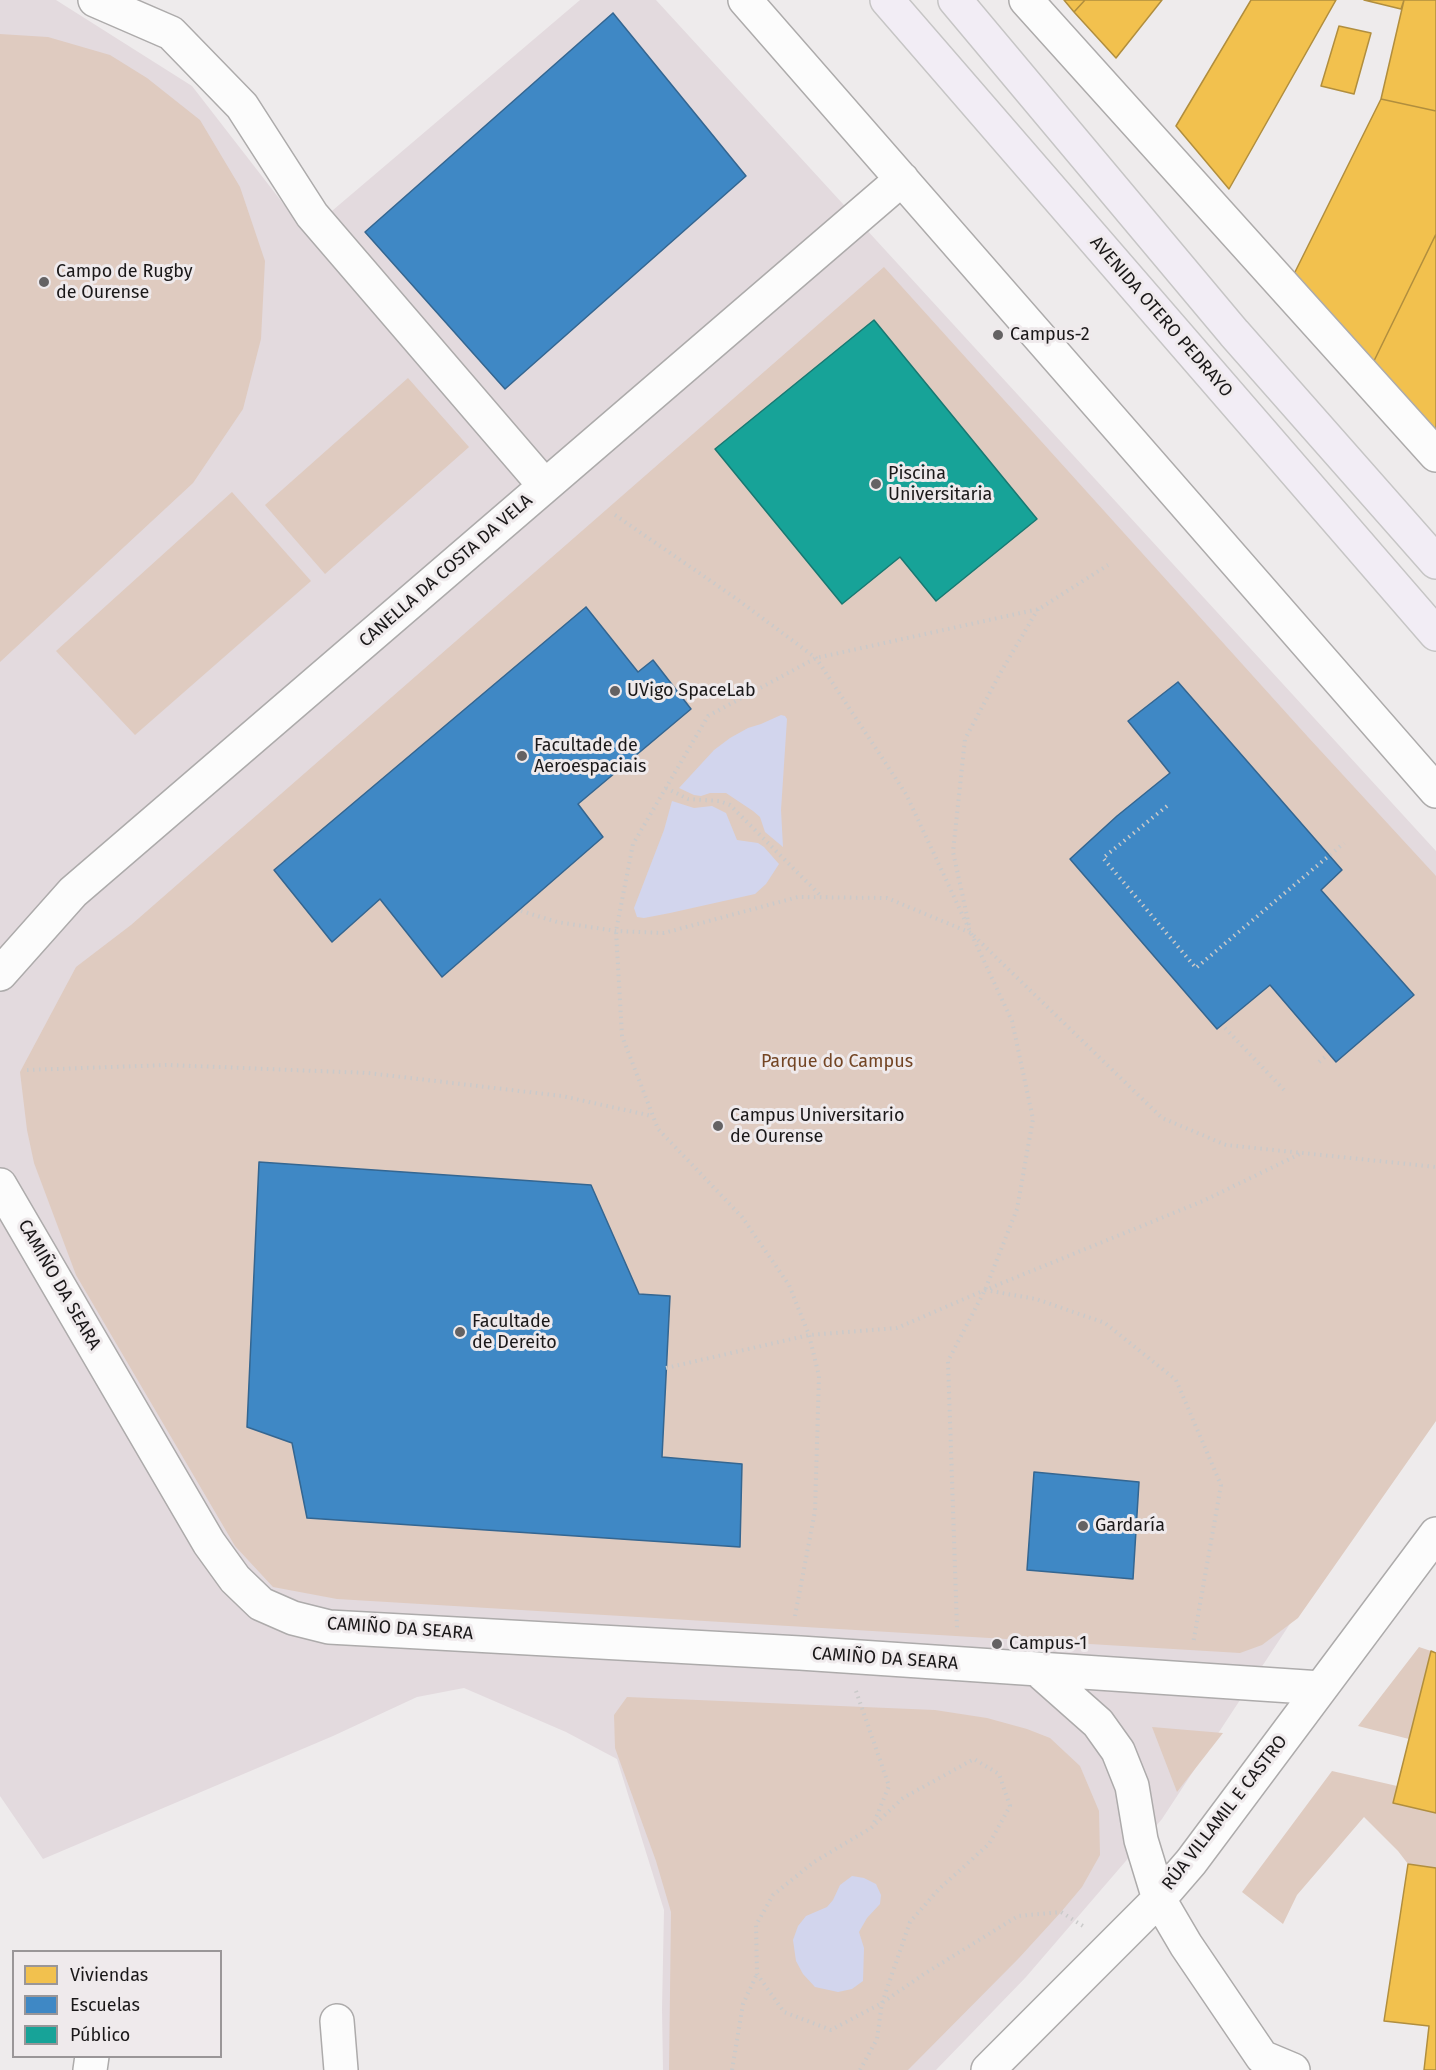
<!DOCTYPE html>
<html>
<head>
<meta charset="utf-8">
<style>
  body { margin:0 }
  #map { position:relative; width:1436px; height:2070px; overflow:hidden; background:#eeebec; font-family:"Fira Sans",sans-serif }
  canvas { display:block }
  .legend { position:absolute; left:12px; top:1950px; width:210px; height:108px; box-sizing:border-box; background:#efeaec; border:2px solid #9a9698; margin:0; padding:8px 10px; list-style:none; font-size:18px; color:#1a1819 }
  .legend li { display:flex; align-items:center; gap:12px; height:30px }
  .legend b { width:30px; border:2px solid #9a9698 }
</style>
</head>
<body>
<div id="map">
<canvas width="1436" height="2070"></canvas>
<ul class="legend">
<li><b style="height:16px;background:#f2c14e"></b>Viviendas</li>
<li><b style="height:16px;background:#3f88c5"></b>Escuelas</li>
<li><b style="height:16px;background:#17a398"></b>Público</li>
</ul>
</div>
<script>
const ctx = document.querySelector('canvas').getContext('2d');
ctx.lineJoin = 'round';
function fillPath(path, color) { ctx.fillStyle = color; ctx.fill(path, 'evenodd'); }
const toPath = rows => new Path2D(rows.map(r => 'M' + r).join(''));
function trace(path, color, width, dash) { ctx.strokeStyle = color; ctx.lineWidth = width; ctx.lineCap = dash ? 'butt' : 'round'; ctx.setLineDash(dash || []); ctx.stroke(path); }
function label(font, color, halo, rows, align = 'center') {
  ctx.font = font + ' "Fira Sans",sans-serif'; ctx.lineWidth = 6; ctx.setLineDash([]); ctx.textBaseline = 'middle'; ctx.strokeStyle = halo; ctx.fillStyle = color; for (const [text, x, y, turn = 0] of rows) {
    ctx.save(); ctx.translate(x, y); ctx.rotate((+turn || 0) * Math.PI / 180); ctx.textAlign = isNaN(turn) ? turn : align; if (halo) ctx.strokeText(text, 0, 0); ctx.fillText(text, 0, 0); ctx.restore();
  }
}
fillPath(toPath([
  [0,0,56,0,192,86,306,233,580,0,656,0,1436,851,1436,1401,1162,1819,1026,1977,936,2070,663,2070,662,2009,664,1910,617,1759,566,1732,464,1688,417,1697,333,1736,43,1859,0,1796]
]), '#e3dade');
fillPath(toPath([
  [0,34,48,37,110,55,147,78,200,120,240,187,265,261,261,339,243,409,193,483,0,662],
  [884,267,1308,737,1436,876,1436,1421,1298,1618,1262,1645,1240,1653,337,1599,273,1587,235,1546,76,1275,34,1163,27,1130,20,1072,76,967,131,925],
  [408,378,469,447,325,574,265,505],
  [232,492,311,581,135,735,56,651],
  [1419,1647,1431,1651,1409,1739,1358,1726],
  [627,1697,935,1710,987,1718,1027,1729,1050,1738,1080,1766,1099,1811,1100,1855,1082,1887,1061,1912,1019,1958,908,2070,669,2070,671,1912,656,1861,615,1748,614,1715],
  [1152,1727,1223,1733,1177,1792],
  [1332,1771,1397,1786,1393,1803,1436,1813,1436,1868,1408,1864,1398,1851,1364,1817,1297,1895,1283,1924,1242,1892]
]), '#dfcbc0');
fillPath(toPath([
  [781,715,785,716,787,719,781,810,783,847,765,832,760,817,753,811,726,793,710,793,701,796,694,795,679,788,714,750,730,738,748,728,761,724],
  [672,801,694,808,712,806,726,813,737,840,758,843,764,847,779,864,766,884,755,894,670,913,644,918,637,917,634,908,664,830],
  [852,1876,864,1878,876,1884,881,1895,880,1904,867,1918,859,1932,864,1948,863,1981,852,1989,838,1992,815,1987,803,1974,796,1961,793,1940,798,1926,806,1916,827,1907,833,1900,840,1885]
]), '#d2d5ed');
const homes = toPath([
  [1064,0,1085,0,1074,12,1064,0],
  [1085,0,1162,0,1116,58,1074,12,1085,0],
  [1251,0,1336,0,1229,189,1176,126,1251,0],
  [1364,0,1404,0,1401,9,1364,0],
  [1404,0,1436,0,1436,111,1381,99,1404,0],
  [1339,26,1371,33,1354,94,1321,86,1339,26],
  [1381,99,1436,111,1436,234,1372,365,1294,274,1381,99],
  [1436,234,1436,439,1372,365,1436,234],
  [1431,1651,1436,1653,1436,1813,1393,1803,1431,1651],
  [1408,1864,1436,1868,1436,2070,1424,2070,1429,2026,1384,2021,1408,1864]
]);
fillPath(homes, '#f2c14e');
trace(homes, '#b18e3e', 1.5);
const schools = toPath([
  [613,13,746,176,505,389,365,232,613,13],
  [586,607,638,672,653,660,691,709,578,804,603,837,442,977,380,899,332,942,274,870,586,607],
  [1178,682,1342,870,1321,890,1414,995,1336,1062,1270,985,1217,1029,1070,859,1117,816,1170,773,1128,721,1178,682],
  [259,1162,591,1185,639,1294,670,1296,662,1457,742,1464,740,1547,307,1518,292,1443,247,1427,259,1162],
  [1034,1472,1139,1482,1133,1579,1027,1570,1034,1472]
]);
fillPath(schools, '#3f88c5');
trace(schools, '#346691', 1.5);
const public = toPath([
  [874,320,1037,519,936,601,900,557,842,604,715,449,874,320]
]);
fillPath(public, '#17a398');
trace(public, '#187972', 1.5);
const minor = toPath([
  [95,0,171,33,242,106,312,215,545,486],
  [745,0,1436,791],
  [1026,0,1436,455],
  [0,974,73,892,902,179],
  [0,1185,209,1543,235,1579,261,1604,293,1618,329,1627,800,1653,1321,1688],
  [1037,1669,1098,1723,1118,1751,1132,1786,1141,1840,1159,1899,1186,1945,1262,2057,1293,2070],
  [337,2021,341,2070],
  [90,2070,92,2056],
  [988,2070,1159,1899,1191,1862,1436,1534]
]);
const major = toPath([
  [887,0,1436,634],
  [955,0,1234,333,1436,562]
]);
trace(minor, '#adabab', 36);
trace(major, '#c6c5c5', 36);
trace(toPath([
  [615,515,734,597,816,658,906,794,1012,1021,1033,1119,1017,1209,985,1290,948,1361,957,1628],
  [666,788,688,799,719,801,730,805,822,897],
  [1167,806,1103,858,1196,968,1344,843],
  [521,911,557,922,616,931,664,933,798,897,887,898,971,933,1162,1118,1226,1145,1436,1167],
  [969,925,953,852,965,739,1002,670,1038,609],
  [1225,1028,1285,1091],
  [1319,1062,1325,1057],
  [27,1070,168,1065,368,1073,562,1096,652,1116],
  [985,1290,1036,1299,1105,1323,1176,1380,1221,1485,1193,1644],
  [666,1368,809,1335,897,1328,985,1290,1203,1201,1302,1153],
  [795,1616,815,1511,819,1376,809,1335,789,1285,742,1217,658,1129,622,1036,616,931,633,844,708,716,816,658,1039,609,1108,565],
  [856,1691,889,1786,873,1825],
  [732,2070,743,2004,757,1974],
  [860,2070,877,2039,882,2003,910,1922,939,1889,989,1844,1010,1806,999,1774,974,1759,903,1798,871,1828,814,1862,773,1895,756,1925,757,1974,784,2012,831,2030,882,2003,924,1974,1018,1916,1061,1912,1083,1926]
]), '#cacaca', 4, [1.5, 4.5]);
trace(minor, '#fcfcfc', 33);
trace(major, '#f2edf5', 33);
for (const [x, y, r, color] of [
  [44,282,6,"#646263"],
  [998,335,6,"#646263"],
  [876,484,6,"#646263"],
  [615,691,6,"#646263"],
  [522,756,6,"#646263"],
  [718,1126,6,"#646263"],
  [460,1332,6,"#646263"],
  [1083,1526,6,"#646263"],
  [997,1644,6,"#646263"]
]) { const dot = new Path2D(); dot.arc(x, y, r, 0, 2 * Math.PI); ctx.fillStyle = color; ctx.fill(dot); trace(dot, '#efeaec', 2); }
label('18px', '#1a1819', '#efeaec', [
  ["Campo de Rugby",56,272],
  ["de Ourense",56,293],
  ["Campus-2",1010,335],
  ["Piscina",888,474],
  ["Universitaria",888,495],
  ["UVigo SpaceLab",627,691],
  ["Facultade de",534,746],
  ["Aeroespaciais",534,767],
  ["Campus Universitario",730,1116],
  ["de Ourense",730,1137],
  ["Facultade",472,1322],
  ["de Dereito",472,1343],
  ["Gardaría",1095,1526],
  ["Campus-1",1009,1644]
], 'left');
label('18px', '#1a1819', '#efeaec', [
  ["AVENIDA OTERO PEDRAYO",1161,317,49],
  ["CANELLA DA COSTA DA VELA",446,571,-41],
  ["CAMIÑO DA SEARA",59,1285,60],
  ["CAMIÑO DA SEARA",400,1629,4],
  ["CAMIÑO DA SEARA",885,1659,4],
  ["RÚA VILLAMIL E CASTRO",1225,1813,-52]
]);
label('18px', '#734524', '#efeaec', [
  ["Parque do Campus",837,1062]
]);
</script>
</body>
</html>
